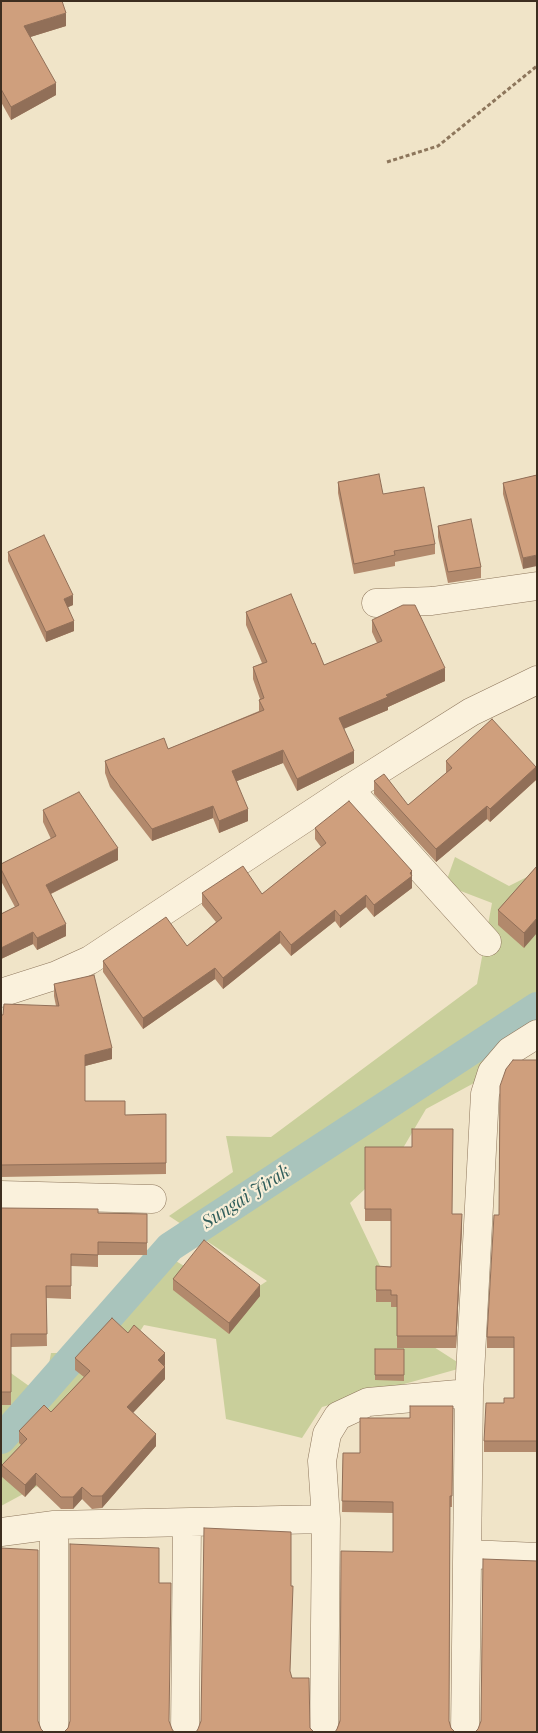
<!DOCTYPE html>
<html>
<head>
<meta charset="utf-8">
<style>
  body { margin:0 }
  #map { position:relative; width:538px; height:1733px; overflow:hidden; background:#f0e4c8; font-family:"Playfair Display",serif }
  canvas { display:block }
  .frame { position:absolute; inset:0; border:2px solid #3d2e20; pointer-events:none }
</style>
</head>
<body>
<div id="map">
<canvas width="538" height="1733"></canvas>
<div class="frame"></div>
</div>
<script>
const ctx = document.querySelector('canvas').getContext('2d');
ctx.lineJoin = 'round';
function fillPath(path, color) { ctx.fillStyle = color; ctx.fill(path, 'evenodd'); }
const toPath = rows => new Path2D(rows.map(r => 'M' + r).join(''));
function trace(path, color, width, dash) { ctx.strokeStyle = color; ctx.lineWidth = width; ctx.lineCap = dash ? 'butt' : 'round'; ctx.setLineDash(dash || []); ctx.stroke(path); }
function label(font, color, halo, rows, align = 'center') {
  ctx.font = font + ' "Playfair Display",serif'; ctx.lineWidth = 4.5; ctx.setLineDash([]); ctx.textBaseline = 'middle'; ctx.strokeStyle = halo; ctx.fillStyle = color; for (const [text, x, y, turn = 0] of rows) {
    ctx.save(); ctx.translate(x, y); ctx.rotate((+turn || 0) * Math.PI / 180); ctx.textAlign = isNaN(turn) ? turn : align; if (halo) ctx.strokeText(text, 0, 0); ctx.fillText(text, 0, 0); ctx.restore();
  }
}
fillPath(toPath([
  [455,857,509,886,537,872,537,1049,426,1109,396,1160,350,1203,412,1333,465,1367,322,1407,302,1438,226,1419,216,1339,144,1325,91,1409,38,1486,1,1506,1,1366,43,1396,51,1353,105,1353,115,1288,169,1257,240,1299,267,1281,169,1216,233,1172,226,1136,271,1137,477,984,492,903,445,885]
]), '#c9cf9b');
trace(toPath([
  [1,1439,170,1247,537,1007]
]), '#a9c4bc', 30);
const minor = toPath([
  [376,603,432,601,537,586],
  [349,789,487,942],
  [1,993,57,975,90,960,349,789,471,712,537,680],
  [1,1195,152,1199],
  [54,1525,54,1732],
  [1,1532,54,1525,326,1519],
  [469,1554,537,1557],
  [185,1732,187,1523],
  [324,1732,326,1519,322,1461,327,1434,338,1416,368,1402,469,1393],
  [465,1732,469,1393,485,1094,492,1072,510,1051,537,1034]
]);
trace(minor, '#8d765c', 29);
trace(toPath([
  [387,162,438,146,537,66]
]), '#8d765c', 3, [4, 2.5]);
trace(minor, '#faf1dc', 28);
fillPath(toPath([
  [1,1,66,26,30,37,56,95,11,120,1,102],
  [537,475,523,569,503,494,503,483],
  [338,482,383,494,435,544,435,554,395,562,395,566,354,574,338,493],
  [438,526,481,567,481,578,448,583,438,537],
  [8,552,73,605,68,607,74,631,46,642,8,561],
  [246,612,312,644,324,665,377,643,372,632,372,620,445,681,388,707,388,710,344,728,354,763,297,791,283,763,237,781,248,821,219,833,213,818,152,841,110,787,105,773,105,761,168,749,259,711,259,700,260,699,253,679,253,667,262,663,246,625],
  [446,761,536,767,536,763,537,762,536,780,490,822,487,819,436,862,374,794,374,781,408,805,446,773],
  [43,810,118,860,51,894,66,936,37,950,33,944,1,959,1,914,15,907,1,881,1,864,51,839,43,822],
  [315,828,412,871,412,888,374,917,366,907,340,928,335,921,291,956,280,943,223,989,215,979,143,1029,103,972,103,961,187,946,216,922,202,905,202,893,262,894,321,847,315,839],
  [537,866,524,948,498,925,498,910],
  [54,984,112,1059,85,1066,85,1101,125,1115,166,1114,166,1174,1,1177,1,1015,56,1006,54,996],
  [537,1060,537,1452,484,1452,484,1441,504,1403,514,1398,514,1348,487,1348,487,1337,499,1215],
  [365,1147,452,1214,462,1226,456,1348,397,1348,397,1307,391,1307,391,1302,376,1302,376,1266,391,1267,391,1221,365,1221],
  [1,1208,98,1213,147,1214,147,1255,98,1255,98,1267,71,1266,71,1299,46,1298,47,1346,11,1347,11,1405,1,1405],
  [173,1279,260,1296,229,1334,173,1290],
  [375,1349,404,1349,404,1381,375,1380],
  [75,1358,165,1365,165,1379,133,1413,156,1446,102,1508,92,1509,82,1499,73,1509,61,1509,36,1485,25,1497,2,1477,2,1465,21,1445,19,1443,19,1431,51,1412,84,1377,75,1370],
  [453,1406,452,1507,450,1507,449,1721,451,1728,337,1729,393,1552,393,1513,342,1512,343,1453,360,1453,410,1418]
]), '#b2896c');
fillPath(toPath([
  [66,13,66,26,24,39,24,26],
  [56,83,56,95,11,120,11,107],
  [537,555,537,566,523,569,523,558],
  [73,595,73,605,64,609,64,599],
  [74,621,74,631,46,642,46,632],
  [445,668,445,681,388,707,388,710,339,731,339,718,386,695],
  [283,750,283,763,232,783,232,771],
  [354,751,354,763,297,791,297,779],
  [536,767,536,780,490,822,490,809],
  [213,806,213,818,152,841,152,829],
  [487,806,487,819,436,862,436,849],
  [248,809,248,821,219,833,219,821],
  [118,848,118,860,46,896,46,885],
  [412,871,412,888,374,917,374,905],
  [366,895,366,907,340,928,340,916],
  [335,910,335,921,291,956,291,945],
  [537,918,537,933,524,948,524,933],
  [66,924,66,936,37,950,37,938],
  [280,931,280,943,223,989,223,978],
  [33,932,33,944,1,959,1,948],
  [215,968,215,979,143,1029,143,1018],
  [112,1048,112,1059,85,1066,85,1055],
  [462,1214,462,1226,456,1348,456,1336],
  [260,1285,260,1296,229,1334,229,1323],
  [165,1353,165,1365,158,1372,158,1360],
  [165,1367,165,1379,127,1419,127,1407],
  [156,1434,156,1446,102,1508,102,1496],
  [36,1473,36,1485,25,1497,25,1485],
  [82,1487,82,1499,73,1509,73,1497]
]), '#916f58');
const building = toPath([
  [1,1,62,1,66,13,24,26,56,83,11,107,1,89,1,1],
  [379,474,383,494,424,487,435,544,394,551,395,555,354,564,338,482,379,474],
  [537,475,537,555,523,558,503,483,537,475],
  [471,519,481,567,448,572,438,526,471,519],
  [44,535,73,595,64,599,74,621,46,632,8,552,44,535],
  [291,594,312,644,315,643,324,665,382,641,372,620,403,605,415,605,445,668,386,695,388,697,339,718,354,751,297,779,283,750,232,771,248,809,219,821,213,806,152,829,110,774,105,761,164,738,168,749,264,710,259,700,264,698,253,667,267,662,246,612,291,594],
  [492,719,536,767,490,809,487,806,436,849,374,781,384,774,408,805,452,768,446,761,492,719],
  [79,792,118,848,46,885,66,924,37,938,33,932,1,948,1,914,19,905,1,869,1,864,56,836,43,810,79,792],
  [349,801,412,871,410,873,412,876,374,905,366,895,340,916,335,910,291,945,280,931,223,978,215,968,143,1018,103,961,166,917,187,946,222,918,202,893,243,866,262,894,326,843,315,828,349,801],
  [537,866,537,918,524,933,498,910,537,866],
  [94,975,112,1048,85,1055,85,1101,125,1101,125,1115,166,1114,166,1163,1,1165,1,1015,3,1015,4,1004,59,1006,54,984,94,975],
  [513,1060,537,1060,537,1441,484,1441,486,1403,504,1403,504,1398,514,1398,514,1337,487,1337,494,1215,499,1215,500,1086,506,1069,513,1060],
  [412,1129,453,1129,452,1214,462,1214,456,1336,397,1336,397,1295,391,1295,391,1290,376,1290,376,1266,391,1267,391,1209,365,1209,365,1147,412,1147,412,1129],
  [1,1208,98,1209,98,1213,147,1214,147,1243,98,1242,98,1255,71,1254,71,1286,46,1286,47,1334,11,1334,11,1392,1,1392,1,1208],
  [204,1240,260,1285,229,1323,173,1279,204,1240],
  [112,1318,128,1333,134,1325,165,1353,158,1360,165,1367,127,1407,156,1434,102,1496,92,1496,82,1487,73,1497,61,1497,36,1473,25,1485,2,1465,27,1439,19,1431,44,1405,51,1412,90,1371,75,1358,112,1318],
  [375,1349,404,1349,404,1375,375,1375,375,1349],
  [410,1406,453,1406,452,1496,450,1496,449,1721,451,1728,455,1732,335,1732,337,1729,340,1721,341,1551,393,1552,393,1502,342,1501,343,1453,360,1453,360,1418,410,1418,410,1406],
  [204,1528,291,1532,291,1586,293,1586,290,1671,292,1678,309,1678,310,1728,314,1732,196,1732,198,1729,201,1721,204,1528],
  [70,1544,159,1548,159,1583,171,1583,169,1721,172,1729,174,1732,64,1732,68,1728,70,1721,70,1544],
  [1,1548,38,1550,38,1721,41,1729,44,1732,1,1732,1,1548],
  [483,1559,537,1561,537,1732,475,1732,478,1729,481,1721,483,1559]
]);
fillPath(building, '#cf9f7d');
trace(building, '#916f58', 1);
label('italic 18px', '#2f5d5a', '#f7eed8', [
  ["Sungai Jirak",246,1197,-33]
]);
</script>
</body>
</html>
